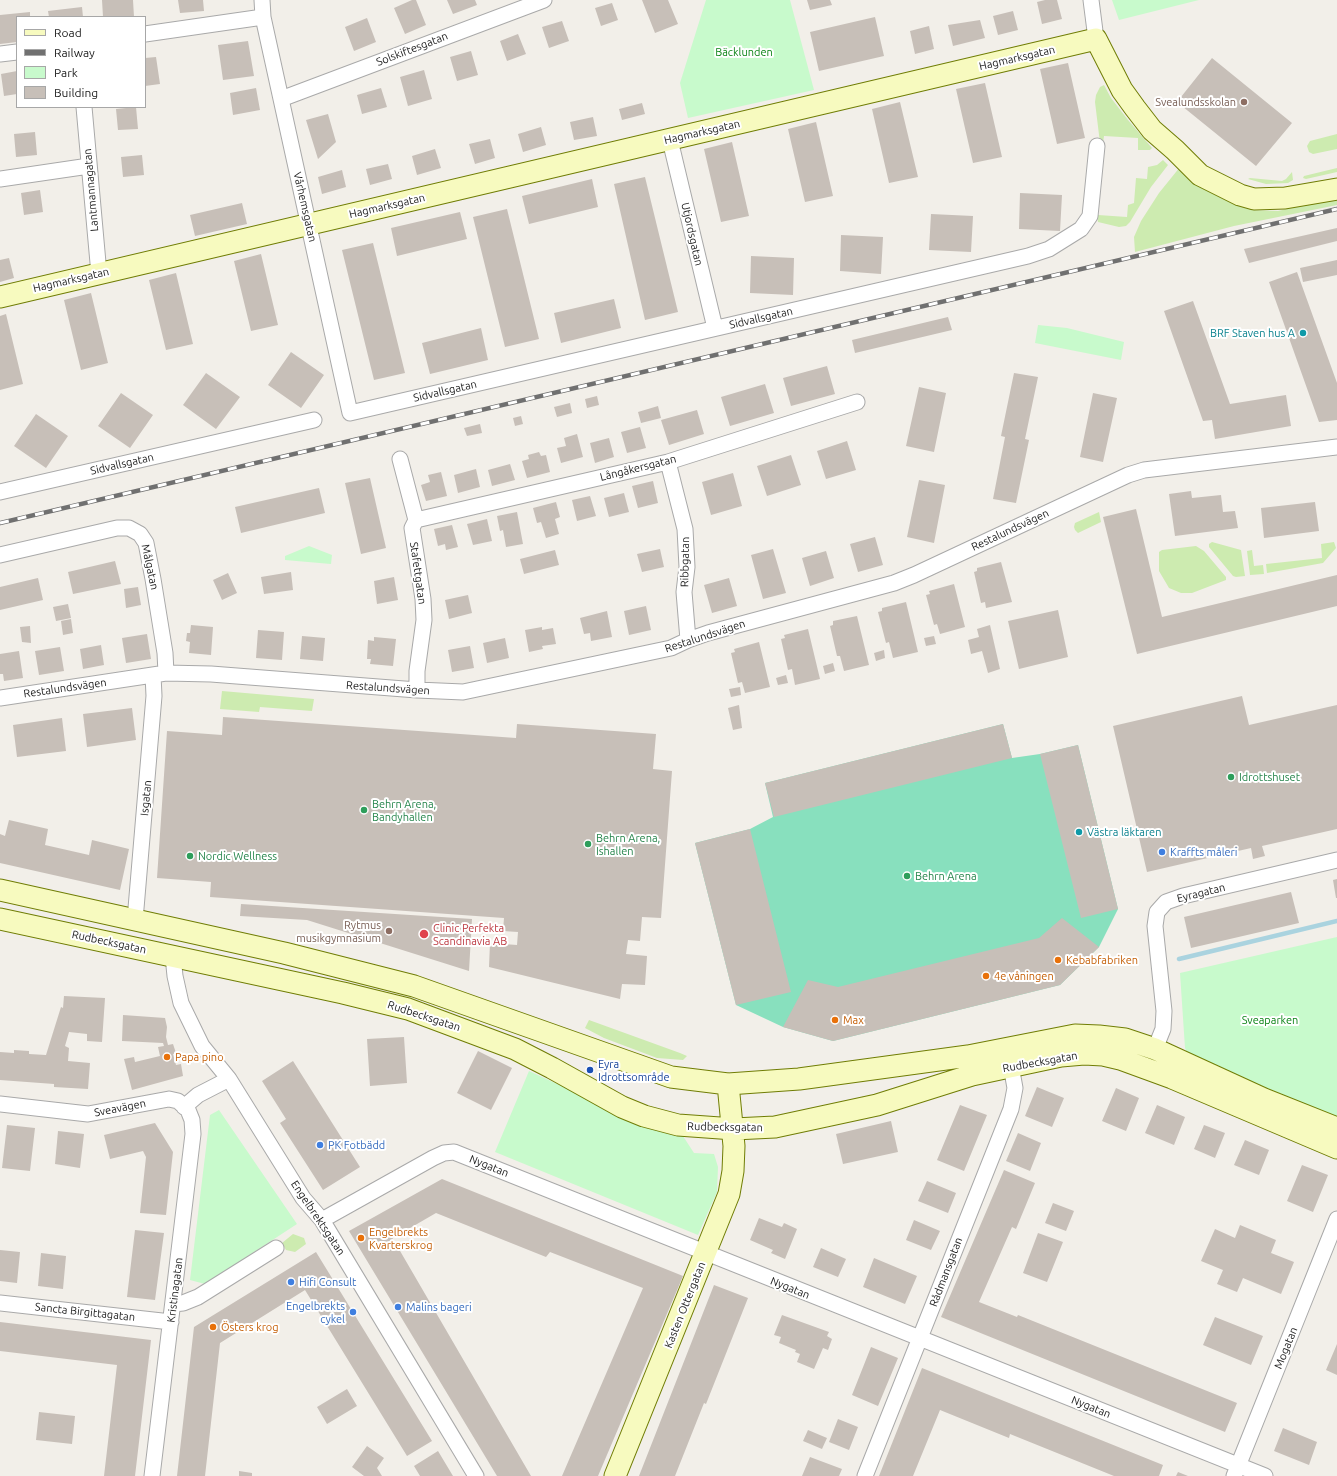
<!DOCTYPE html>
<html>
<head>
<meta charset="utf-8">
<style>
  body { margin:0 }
  #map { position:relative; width:1337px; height:1476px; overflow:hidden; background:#f2efe9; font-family:Ubuntu,sans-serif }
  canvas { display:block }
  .legend { position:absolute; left:16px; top:16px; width:130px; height:92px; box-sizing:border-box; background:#fff; border:1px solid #a7a7a7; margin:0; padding:5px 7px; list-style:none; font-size:12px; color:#222 }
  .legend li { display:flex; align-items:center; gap:8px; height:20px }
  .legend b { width:20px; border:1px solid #a7a7a7 }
</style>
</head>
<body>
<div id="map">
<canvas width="1337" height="1476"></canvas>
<ul class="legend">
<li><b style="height:5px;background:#f7fabf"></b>Road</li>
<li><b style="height:5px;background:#707070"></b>Railway</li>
<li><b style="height:11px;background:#c8facc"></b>Park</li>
<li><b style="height:11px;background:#c7bfb8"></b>Building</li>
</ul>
</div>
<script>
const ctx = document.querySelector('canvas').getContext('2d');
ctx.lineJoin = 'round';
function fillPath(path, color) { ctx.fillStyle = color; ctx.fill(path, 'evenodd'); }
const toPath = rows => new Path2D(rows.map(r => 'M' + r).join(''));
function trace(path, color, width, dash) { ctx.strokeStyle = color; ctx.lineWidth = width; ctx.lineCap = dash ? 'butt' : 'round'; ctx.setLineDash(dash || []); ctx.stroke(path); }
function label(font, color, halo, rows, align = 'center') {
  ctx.font = font + ' Ubuntu,sans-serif'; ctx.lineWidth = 4; ctx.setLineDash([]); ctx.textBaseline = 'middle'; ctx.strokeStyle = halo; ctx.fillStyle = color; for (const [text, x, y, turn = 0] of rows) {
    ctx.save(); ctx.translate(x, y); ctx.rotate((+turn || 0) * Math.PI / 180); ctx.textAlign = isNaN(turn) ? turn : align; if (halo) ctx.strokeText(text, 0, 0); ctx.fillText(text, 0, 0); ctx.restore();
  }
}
fillPath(toPath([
  [1104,85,1111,98,1128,120,1152,148,1150,150,1138,150,1138,138,1104,136,1103,143,1100,143,1095,102,1096,95,1100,87],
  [1337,134,1337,149,1313,154,1309,152,1307,146,1310,141],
  [1163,160,1168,165,1151,187,1130,222,1126,226,1119,227,1098,222,1097,216,1098,215,1127,217,1128,205,1134,203,1136,178,1147,179,1148,167,1157,165],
  [1180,167,1232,201,1254,210,1278,211,1337,197,1337,205,1234,226,1135,252,1134,237,1141,221,1159,193],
  [1337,168,1337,172,1306,179,1303,178,1304,176],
  [1292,172,1293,180,1288,183,1266,184,1248,179,1250,178,1282,181,1286,179],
  [1099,512,1101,522,1078,533,1075,530,1074,527,1075,523],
  [1212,542,1241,550,1245,576,1236,577,1233,576,1209,547,1209,544],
  [1334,542,1336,548,1323,563,1267,573,1266,564,1322,558,1321,544],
  [1196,546,1204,551,1226,577,1226,580,1192,593,1181,593,1169,588,1159,571,1159,552,1162,550],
  [1252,550,1254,566,1263,565,1264,574,1250,575,1247,551],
  [222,691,314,699,312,711,260,707,259,712,220,709],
  [589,1020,680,1053,687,1056,683,1060,657,1058,604,1038,585,1028],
  [293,1234,304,1238,306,1244,295,1252,286,1250,282,1243]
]), '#cdebb0');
fillPath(toPath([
  [706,0,790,0,814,90,688,118,680,83],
  [1112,0,1199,0,1119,20],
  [1038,325,1067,328,1124,342,1121,360,1035,343],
  [309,546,332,555,331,564,285,560,285,556],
  [1337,937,1337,1122,1189,1057,1185,1048,1180,973],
  [529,1071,649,1126,681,1133,694,1153,714,1154,718,1167,717,1192,698,1235,495,1152],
  [219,1110,297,1224,205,1284,190,1280,210,1115]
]), '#c8facc');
fillPath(toPath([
  [1003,724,1012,758,1040,754,1078,745,1118,909,1099,947,1060,985,833,1041,783,1027,736,1005,695,843,750,829,773,817,765,783]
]), '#88e0be');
trace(toPath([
  [1179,959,1337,921]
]), '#aad3df', 4.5);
fillPath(toPath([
  [102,0,133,0,134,17,103,17],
  [178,0,203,0,204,11,180,13],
  [412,0,416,0,426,25,405,34,394,8],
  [447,0,475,0,477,5,453,14],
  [642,0,668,0,678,24,655,33],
  [807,0,830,0,832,5,810,10],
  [1045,0,1057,0,1062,19,1042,24,1037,2],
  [612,3,618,20,601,26,595,8],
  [82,7,83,17,49,17,48,11],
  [1013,11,1018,30,998,35,993,16],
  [30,12,30,17,17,17,17,42,0,44,0,15],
  [875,17,884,56,819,71,810,32],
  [367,18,376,42,354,51,345,27],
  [980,20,985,38,953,46,948,25],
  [562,21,569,41,549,48,542,27],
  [929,26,934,49,915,54,910,31],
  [518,34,526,54,507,61,500,41],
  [248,41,254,76,223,80,218,45],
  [471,51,478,75,457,81,450,57],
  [156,57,160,84,145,86,145,58],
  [1212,58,1292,123,1256,166,1177,102],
  [1068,63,1085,138,1057,144,1040,69],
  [424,70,432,99,408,106,400,77],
  [17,71,17,94,4,96,1,74],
  [985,83,1002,157,973,163,956,89],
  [256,88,260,110,233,115,230,93],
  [381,88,387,107,362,114,357,95],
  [900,102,918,177,889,183,872,109],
  [642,103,645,114,622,120,619,109],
  [136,107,138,129,118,130,116,109],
  [328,114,336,142,318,159,306,120],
  [593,117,597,136,574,140,570,122],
  [816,122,833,196,805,202,788,129],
  [541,127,546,145,523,152,518,134],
  [35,132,37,155,16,157,14,134],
  [490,139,495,158,475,164,469,144],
  [732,142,749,216,721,222,704,149],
  [435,149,441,168,417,175,412,156],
  [142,155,144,175,123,177,121,157],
  [388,164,392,179,370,185,366,169],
  [342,170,346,187,322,194,318,177],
  [645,177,678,312,645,320,614,184],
  [592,179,598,207,529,224,522,196],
  [40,190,43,212,24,215,21,193],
  [1020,193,1062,195,1060,231,1019,229],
  [242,203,247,224,195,236,190,215],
  [507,209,539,339,505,347,473,217],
  [460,212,467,239,397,256,391,228],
  [931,214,973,216,971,252,929,250],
  [1337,228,1337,241,1249,263,1244,249],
  [841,235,883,237,881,274,840,271],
  [373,243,405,373,374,380,342,250],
  [261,254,278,325,251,331,234,261],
  [751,256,794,258,793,295,750,293],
  [9,258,14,278,0,282,0,260],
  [1337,260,1337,275,1303,282,1300,268],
  [1297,272,1337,383,1337,420,1319,422,1269,282],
  [176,273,193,344,166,350,149,280],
  [91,293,108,363,81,370,64,300],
  [614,299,621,328,561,343,554,313],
  [1193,301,1230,404,1286,395,1291,426,1215,439,1212,420,1203,421,1164,311],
  [6,314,23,384,0,390,0,316],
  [948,317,952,330,855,353,852,340],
  [481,328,488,360,430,374,422,343],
  [291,352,324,375,301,408,268,385],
  [827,366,835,394,791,406,783,378],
  [206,373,240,397,216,429,183,405],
  [1014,373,1038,377,1025,439,1029,440,1016,503,993,499,1005,437,1001,436],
  [765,384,774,413,730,426,721,397],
  [919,387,946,393,934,452,906,446],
  [121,393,153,415,130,448,98,426],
  [1093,393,1117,398,1103,462,1080,457],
  [597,396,599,405,587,408,585,399],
  [570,403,572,413,557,417,554,407],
  [658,406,661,418,641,423,638,412],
  [697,410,704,434,669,445,661,420],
  [36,414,68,436,46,468,14,446],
  [521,416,523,424,515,426,513,418],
  [480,424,482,433,467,436,464,428],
  [640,427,646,448,627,453,621,432],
  [577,434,583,457,561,463,557,448,566,446,564,438],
  [609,438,614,457,595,463,590,443],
  [847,441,856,470,826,479,817,451],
  [539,452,541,456,546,455,550,472,527,478,522,461,529,459,528,455],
  [791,455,801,485,767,496,757,466],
  [510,464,515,480,492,486,488,470],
  [476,469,480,487,458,493,454,475],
  [441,472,447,496,426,501,421,485,430,482,428,475],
  [733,473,742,506,711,515,702,482],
  [370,478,386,548,361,554,345,483],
  [919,480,945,485,934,543,907,537],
  [653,481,658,503,638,508,632,486],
  [319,488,325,513,241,533,235,507],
  [1191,491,1192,498,1221,495,1223,512,1235,511,1238,528,1175,536,1169,494],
  [624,493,629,512,609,517,604,498],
  [590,496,596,516,577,521,572,500],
  [556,502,560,517,555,519,559,534,546,538,541,522,537,523,533,508],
  [1315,502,1319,531,1264,538,1261,508],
  [1136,509,1162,617,1337,575,1337,606,1137,654,1103,517],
  [517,512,523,544,506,547,503,530,500,531,497,516],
  [487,519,492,541,473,545,467,524],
  [452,525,458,547,446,550,445,544,438,546,434,529],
  [875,537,883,565,858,572,850,544],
  [660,549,664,567,642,572,637,554],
  [773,549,786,593,763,599,751,555],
  [555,550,559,565,524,574,520,559],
  [826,551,834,578,810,586,802,558],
  [115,561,121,584,73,594,68,572],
  [1001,562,1012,602,986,608,985,602,981,603,974,572,977,571,977,568],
  [291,572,293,590,264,594,261,577],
  [228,573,237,593,222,600,213,580],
  [394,577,398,600,377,604,374,581],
  [38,578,43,600,0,610,0,587],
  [729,578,737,606,712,613,704,585],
  [954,584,965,627,940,634,937,624,934,625,926,595,930,594,929,591],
  [138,587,141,605,126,608,124,589],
  [468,595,472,613,449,619,445,600],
  [906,602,918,652,893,658,889,642,886,643,878,612,882,611,882,608],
  [68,604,71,618,56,621,53,607],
  [646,606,651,630,629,635,624,611],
  [1058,610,1068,657,1019,669,1008,621],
  [607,611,612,637,591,641,590,633,584,634,580,618],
  [857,616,869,665,844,671,840,656,837,656,830,626,833,625,833,621],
  [71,619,73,633,63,635,61,621],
  [191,625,213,627,211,655,189,653,190,642,186,641,187,633,190,633],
  [990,625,1000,669,988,673,982,651,971,654,968,640,979,637,977,629],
  [30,626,31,643,22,642,20,627],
  [542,627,542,630,553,628,556,644,542,646,543,649,529,652,525,630],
  [808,629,820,679,795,685,792,669,788,670,781,639,785,638,784,635],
  [258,630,284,632,282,660,256,658],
  [147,634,151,659,126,663,122,638],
  [302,636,325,638,323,661,300,659],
  [934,636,936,644,926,646,924,638],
  [374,637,396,639,393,666,370,664,371,659,367,659,368,640,374,641],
  [505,638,509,658,487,663,483,643],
  [759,642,770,687,745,693,742,682,738,683,731,653,735,652,734,649],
  [101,645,104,665,83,669,80,649],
  [470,646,474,668,452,672,448,650],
  [60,647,64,671,39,675,35,651],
  [884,650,885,658,876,661,874,653],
  [19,651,23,678,4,681,3,674,0,674,0,654],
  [833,663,835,671,825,674,823,666],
  [786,675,788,683,778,685,776,678],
  [740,687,741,695,731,697,729,689],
  [1242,696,1249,725,1337,705,1337,829,1262,846,1265,856,1253,859,1251,848,1147,872,1113,726],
  [739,705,742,728,733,730,728,708],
  [132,708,136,740,87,747,83,714],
  [223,717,516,738,517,724,656,734,653,769,672,771,661,918,642,917,640,941,628,940,626,954,647,956,645,985,622,984,620,999,489,967,490,943,517,945,518,932,503,931,504,918,210,897,211,882,157,878,167,731,222,735],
  [62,718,66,751,17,757,13,725],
  [1003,724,1012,758,774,817,765,783],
  [1078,745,1118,909,1081,918,1040,754],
  [9,820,48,829,45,845,89,855,92,840,129,849,120,890,0,863,0,834,5,836],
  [750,829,791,992,736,1005,695,843],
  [1337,879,1337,898,1336,898,1333,880],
  [1291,892,1299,923,1191,948,1184,917],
  [241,904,472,919,469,971,307,920,240,916],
  [1062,918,1099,947,1060,985,833,1041,783,1027,808,980,838,987,1039,938],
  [64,996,105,998,102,1042,87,1041,87,1034,69,1032,65,1046,69,1048,68,1061,90,1063,88,1089,54,1087,54,1084,0,1080,0,1052,14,1053,14,1050,29,1051,29,1054,46,1055,61,1007,63,1008],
  [123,1015,165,1018,167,1027,166,1037,168,1045,173,1044,176,1053,173,1054,176,1065,181,1064,183,1076,132,1090,124,1059,134,1057,135,1062,160,1056,158,1047,164,1046,163,1043,122,1041],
  [404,1037,407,1083,370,1086,367,1039],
  [478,1051,512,1068,491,1110,457,1093],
  [293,1061,360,1167,323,1190,280,1123,286,1119,262,1081],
  [1037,1087,1064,1098,1052,1127,1025,1116],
  [1116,1088,1139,1098,1126,1131,1102,1121],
  [960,1105,987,1115,964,1171,937,1160],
  [1157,1105,1185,1117,1174,1145,1145,1133],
  [891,1121,898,1152,843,1164,836,1134],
  [155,1123,173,1152,166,1215,140,1213,146,1157,143,1151,110,1159,104,1135],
  [7,1125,35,1128,30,1171,2,1168],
  [1204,1125,1225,1133,1215,1158,1194,1149],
  [58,1131,84,1134,80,1168,55,1164],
  [1018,1133,1041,1143,1030,1171,1006,1161],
  [1245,1140,1269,1150,1259,1175,1234,1165],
  [1302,1165,1328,1175,1313,1212,1287,1201],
  [1004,1170,1035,1183,1016,1229,1012,1227,979,1302,1017,1317,1018,1315,1237,1403,1225,1432,941,1317],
  [442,1179,683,1276,598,1476,562,1476,643,1288,550,1252,546,1257,436,1213,398,1235,394,1229,389,1232,531,1476,497,1476,349,1231],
  [927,1181,956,1193,948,1213,918,1201],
  [1053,1203,1074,1211,1066,1231,1045,1223],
  [759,1218,782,1227,784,1223,797,1229,785,1259,771,1253,773,1250,750,1240],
  [914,1220,940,1231,931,1250,906,1240],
  [1240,1225,1276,1240,1271,1253,1294,1262,1281,1294,1243,1278,1237,1292,1217,1284,1223,1270,1201,1261,1215,1229,1235,1238],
  [135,1230,164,1233,155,1300,127,1297],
  [1038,1233,1063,1242,1047,1282,1023,1273],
  [821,1248,846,1259,838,1277,813,1267],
  [0,1250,20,1252,17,1283,0,1281],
  [316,1252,432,1441,407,1456,305,1290,220,1343,205,1476,177,1476,194,1327],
  [41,1253,66,1256,63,1289,38,1286],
  [874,1258,917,1276,905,1304,863,1287],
  [714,1285,748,1298,706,1404,704,1403,675,1476,639,1476],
  [782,1315,829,1332,827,1336,832,1339,828,1350,823,1348,814,1369,797,1362,800,1354,795,1352,796,1350,779,1343,781,1337,774,1335],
  [1215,1317,1263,1336,1251,1365,1203,1345],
  [0,1322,151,1340,135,1476,104,1476,117,1365,0,1351],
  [1337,1344,1337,1375,1326,1370],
  [871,1347,898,1358,878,1406,852,1395],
  [922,1368,1163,1465,1159,1476,1114,1476,1010,1434,1009,1438,940,1410,913,1476,879,1476],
  [347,1389,357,1406,327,1424,317,1407],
  [39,1412,75,1416,72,1444,36,1440],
  [838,1419,858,1427,849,1450,829,1442],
  [1283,1428,1317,1442,1309,1465,1274,1451],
  [808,1430,827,1438,822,1449,803,1441],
  [367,1446,384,1458,377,1468,382,1476,364,1476,352,1467],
  [438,1451,453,1476,420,1476,414,1466],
  [810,1457,842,1469,839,1476,802,1476],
  [239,1471,252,1473,252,1476,239,1476],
  [1178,1472,1188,1476,1176,1476]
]), '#c7bfb8');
const street = toPath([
  [262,0,263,17,281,99,350,413,1028,256,1049,249,1081,229,1090,216,1097,146],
  [1091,0,1096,39],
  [145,34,263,17],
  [0,54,17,52],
  [281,99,544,0],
  [84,107,99,274],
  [670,140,715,328],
  [0,179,89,166],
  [400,459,416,520,412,528,423,599,424,620,417,671,417,690],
  [668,462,685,529,687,567,684,592,688,640],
  [0,492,314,420],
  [416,520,668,462,857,402],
  [0,555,117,528,129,528,140,534,146,543,153,579,165,653,166,673],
  [0,698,166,673,211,674,417,690,463,692,671,648,688,640,708,633,894,583,914,575,1128,475,1144,470,1337,447],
  [135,920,154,696,153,675],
  [173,956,175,976,181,1003,202,1046,229,1079,303,1198,322,1220,476,1476],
  [1155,1049,1163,1029,1164,1011,1155,926,1157,912,1166,902,1183,896,1337,860],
  [0,1104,88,1114,169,1099,178,1101,188,1110,192,1120,193,1134,152,1476],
  [184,1107,198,1095,229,1079],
  [322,1220,433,1158,444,1153,454,1152,1265,1476],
  [0,1303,171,1322],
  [173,1304,183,1303,198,1297,276,1248],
  [865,1476,1011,1109,1015,1088,1011,1066],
  [1234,1476,1337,1219]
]);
const secondary = toPath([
  [0,297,1096,39,1122,90,1135,108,1152,130,1175,150,1200,175,1240,195,1254,199,1285,198,1337,189],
  [0,890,284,953,414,986,671,1077,728,1084,799,1079,968,1056,1075,1035,1099,1036,1125,1039,1155,1049,1264,1099,1337,1128],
  [0,919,343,993,408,1009,515,1049,552,1068,622,1107,644,1116,678,1125,734,1129,775,1127,877,1105,972,1075,1061,1056,1084,1054,1103,1055,1120,1059,1172,1078,1337,1148],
  [615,1476,729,1194,733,1171,734,1146,728,1084]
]);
trace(street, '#a9a9a9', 17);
trace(secondary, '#707d05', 23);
trace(street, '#fff', 15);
trace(secondary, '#f7fabf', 21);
const rail = toPath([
  [0,523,1337,209]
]);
trace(rail, '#707070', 4.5);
trace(rail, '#fff', 3, [9]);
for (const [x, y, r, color] of [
  [1244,102,4,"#8d6e63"],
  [1303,333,4,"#0f9aa8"],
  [1231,777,4,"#2e9e5b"],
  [364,810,4,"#2e9e5b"],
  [1079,832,4,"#0f9aa8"],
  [588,844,4,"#2e9e5b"],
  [1162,852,4,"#3f7fe0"],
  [190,856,4,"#2e9e5b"],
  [907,876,4,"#2e9e5b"],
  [389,931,4,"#8d6e63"],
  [424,934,5,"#e0444e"],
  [1058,960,4,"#e8710a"],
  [986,976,4,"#e8710a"],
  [835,1020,4,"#e8710a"],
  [167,1057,4,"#e8710a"],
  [590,1070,4,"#1a4fb4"],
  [320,1145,4,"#3f7fe0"],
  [361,1238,4,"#e8710a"],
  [291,1282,4,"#3f7fe0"],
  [398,1307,4,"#3f7fe0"],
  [353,1312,4,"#3f7fe0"],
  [213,1327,4,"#e8710a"]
]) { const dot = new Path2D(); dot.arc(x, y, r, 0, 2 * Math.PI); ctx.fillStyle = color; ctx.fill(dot); trace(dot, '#fff', 1.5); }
label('11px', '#222', '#fff', [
  ["Solskiftesgatan",412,49,-21],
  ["Hagmarksgatan",1017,58,-13],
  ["Hagmarksgatan",702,132,-13],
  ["Lantmannagatan",91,190,-95],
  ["Hagmarksgatan",387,206,-13],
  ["Vårhemsgatan",305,207,77],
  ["Utjordsgatan",692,234,77],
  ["Hagmarksgatan",71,280,-13],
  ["Sidvallsgatan",761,318,-13],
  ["Sidvallsgatan",445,391,-13],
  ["Sidvallsgatan",122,464,-13],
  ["Långåkersgatan",638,468,-14],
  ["Restalundsvägen",1010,530,-25],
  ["Ribbgatan",685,562,-89],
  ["Målgatan",150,567,78],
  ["Stafettgatan",418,573,82],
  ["Restalundsvägen",705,636,-18],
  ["Restalundsvägen",65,688,-8],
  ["Restalundsvägen",388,688,4],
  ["Isgatan",146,798,-85],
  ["Eyragatan",1201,893,-14],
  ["Rudbecksgatan",109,942,12],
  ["Rudbecksgatan",424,1016,18],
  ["Rudbecksgatan",1040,1062,-10],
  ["Sveavägen",120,1108,-11],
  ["Rudbecksgatan",725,1127,1],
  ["Nygatan",489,1166,22],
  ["Engelbrektsgatan",318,1218,56],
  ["Rådmansgatan",946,1272,-69],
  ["Nygatan",790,1288,22],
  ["Kristinagatan",175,1290,-83],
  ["Kasten Ottergatan",685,1305,-68],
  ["Sancta Birgittagatan",85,1312,6],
  ["Mogatan",1286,1348,-68],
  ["Nygatan",1091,1407,22]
]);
label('11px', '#0c8416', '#fff', [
  ["Bäcklunden",744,52],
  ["Sveaparken",1270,1020]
]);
label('11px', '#785e54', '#fff', [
  ["Svealundsskolan",1236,102],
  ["Rytmus",381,925],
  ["musikgymnasium",381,938]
], 'right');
label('11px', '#0d838f', '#fff', [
  ["BRF Staven hus A",1295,333],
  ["Västra läktaren",1087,832,"left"]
], 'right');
label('11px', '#27864d', '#fff', [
  ["Idrottshuset",1239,777],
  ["Behrn Arena,",372,804],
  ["Bandyhallen",372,817],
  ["Behrn Arena,",596,838],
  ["Ishallen",596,851],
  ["Nordic Wellness",198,856],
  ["Behrn Arena",915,876]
], 'left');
label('11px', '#366cbe', '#fff', [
  ["Kraffts måleri",1170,852],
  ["PK Fotbädd",328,1145],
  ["Hifi Consult",299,1282],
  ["Engelbrekts",345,1306,"right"],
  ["cykel",345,1319,"right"],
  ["Malins bageri",406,1307]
], 'left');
label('11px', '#be3a42', '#fff', [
  ["Clinic Perfekta",433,928],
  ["Scandinavia AB",433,941]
], 'left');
label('11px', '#c56008', '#fff', [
  ["Kebabfabriken",1066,960],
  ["4e våningen",994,976],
  ["Max",843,1020],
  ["Papa pino",175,1057],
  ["Engelbrekts",369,1232],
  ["Kvarterskrog",369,1245],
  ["Östers krog",221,1327]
], 'left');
label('11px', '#164399', '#fff', [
  ["Eyra",598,1064],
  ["Idrottsområde",598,1077]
], 'left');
</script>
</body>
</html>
